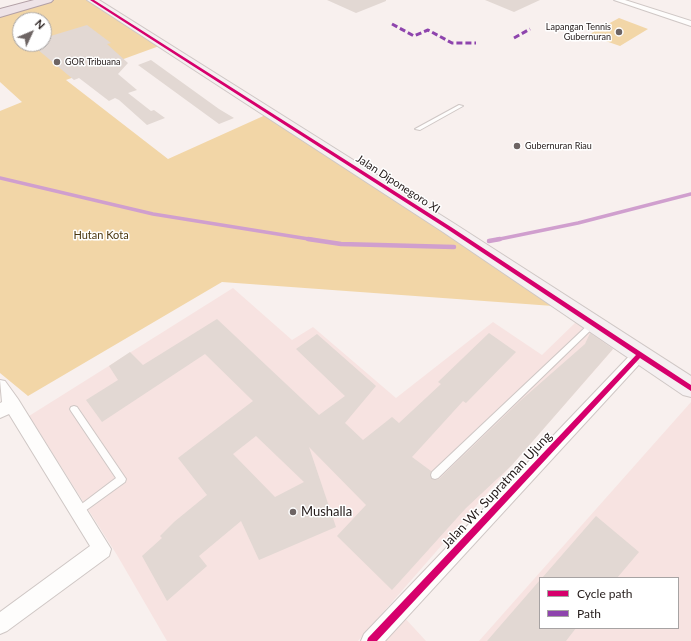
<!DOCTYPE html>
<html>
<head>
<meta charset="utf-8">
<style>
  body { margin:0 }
  #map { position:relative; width:691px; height:641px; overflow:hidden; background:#f8f0ee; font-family:Lato,sans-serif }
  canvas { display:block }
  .legend { position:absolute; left:539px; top:577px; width:140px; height:52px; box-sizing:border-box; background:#fff; border:1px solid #a7a3a3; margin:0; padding:5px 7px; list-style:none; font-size:12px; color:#221918 }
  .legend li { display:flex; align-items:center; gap:8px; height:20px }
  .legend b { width:20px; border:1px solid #a7a3a3 }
  .north { position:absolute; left:12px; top:12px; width:40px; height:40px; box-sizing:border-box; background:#fff; border:1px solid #a7a3a3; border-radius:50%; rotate:46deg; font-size:11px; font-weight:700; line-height:16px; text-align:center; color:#221918 }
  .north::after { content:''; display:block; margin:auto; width:14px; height:18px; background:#6d6463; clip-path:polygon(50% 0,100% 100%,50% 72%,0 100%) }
</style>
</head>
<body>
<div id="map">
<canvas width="691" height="641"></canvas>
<ul class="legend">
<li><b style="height:5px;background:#d6006c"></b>Cycle path</li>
<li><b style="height:5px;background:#8e44ad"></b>Path</li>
</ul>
<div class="north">N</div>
</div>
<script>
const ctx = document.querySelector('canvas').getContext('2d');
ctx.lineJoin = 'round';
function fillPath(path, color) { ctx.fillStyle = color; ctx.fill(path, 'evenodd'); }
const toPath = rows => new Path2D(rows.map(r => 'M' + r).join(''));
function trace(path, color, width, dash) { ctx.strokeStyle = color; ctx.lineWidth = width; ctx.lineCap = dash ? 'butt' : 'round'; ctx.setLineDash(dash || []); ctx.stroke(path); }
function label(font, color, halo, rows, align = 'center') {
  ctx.font = font + ' Lato,sans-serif'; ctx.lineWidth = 3; ctx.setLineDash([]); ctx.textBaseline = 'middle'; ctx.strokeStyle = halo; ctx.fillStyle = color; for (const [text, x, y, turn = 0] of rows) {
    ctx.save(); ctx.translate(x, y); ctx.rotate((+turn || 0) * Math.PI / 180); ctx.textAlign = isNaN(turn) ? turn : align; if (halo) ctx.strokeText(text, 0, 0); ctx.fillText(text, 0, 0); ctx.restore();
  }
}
fillPath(toPath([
  [233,288,292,340,313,327,396,398,493,322,542,355,576,322,615,347,358,641,167,641,117,555,29,416],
  [691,402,691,641,479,641],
  [540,578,678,578,678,628,540,628],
  [403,616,426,641,379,641]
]), '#f7e3e1');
fillPath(toPath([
  [48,0,92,0,162,45,66,80,168,159,270,113,567,307,222,282,28,396,0,373,0,111,22,102,0,82,0,13],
  [20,20,44,20,44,44,20,44],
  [619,18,648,29,620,46,588,35]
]), '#f2d6a7');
trace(toPath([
  [0,178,153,214,315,240],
  [495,240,578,223,691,194]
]), '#d09fce', 3.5);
trace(toPath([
  [308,239,341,244,454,247],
  [489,241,500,239]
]), '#d09fce', 4.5);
fillPath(toPath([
  [327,0,386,0,386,1,356,13],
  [485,0,540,0,514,12],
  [87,25,111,43,107,44,128,63,118,74,137,90,128,93,151,111,154,110,165,118,147,125,119,100,115,98,109,101,79,78,74,80,31,44,44,44,44,38],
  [151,60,219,109,234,118,219,124,138,65],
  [217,319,319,415,345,396,296,349,317,334,376,386,345,423,363,440,392,417,399,423,441,384,438,382,489,333,516,352,466,403,463,401,412,457,431,471,431,478,435,480,439,479,520,401,585,344,590,333,613,349,512,465,466,508,392,590,337,536,366,505,309,447,336,527,259,560,241,521,199,556,207,566,167,601,142,556,162,538,160,536,174,522,207,495,178,458,253,401,205,354,102,422,86,400,118,380,109,366,130,352,143,365],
  [256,436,304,482,275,497,233,454],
  [596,516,639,552,617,578,542,578],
  [540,580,540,628,576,628,566,641,487,641]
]), '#e2d8d3');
const lane = toPath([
  [459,105,463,106,420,130,415,129,459,105],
  [593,321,595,322,597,324,595,326,438,478,435,479,432,478,431,475,432,472,591,322,593,321],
  [74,406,77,407,126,479,125,482,78,516,75,515,74,512,75,509,116,478,71,411,70,409,71,407,74,406]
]);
const street = toPath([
  [614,0,625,0,691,21,691,26,614,0],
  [640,348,645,350,647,354,645,358,385,641,361,641,364,634,635,350,640,348],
  [0,380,5,381,18,399,111,549,109,556,7,631,0,634,0,612,90,546,9,414,0,418,0,403,2,402,0,380]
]);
const secondary = toPath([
  [87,0,99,0,455,224,691,376,691,397,683,395,443,232,87,0]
]);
const primary = toPath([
  [34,0,53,0,51,2,0,17,0,9,34,0]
]);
trace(lane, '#cfc7c5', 2);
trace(street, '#cfc7c5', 2);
trace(secondary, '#cfc7c5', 2);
trace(primary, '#b3a0a6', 2);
fillPath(lane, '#fefdfc');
fillPath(street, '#fefdfc');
fillPath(secondary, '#f5f0f1');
fillPath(primary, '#eee3e7');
trace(toPath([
  [392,24,414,36,428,30,452,43,476,43],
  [514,38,530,29]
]), '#8e44ad', 3, [6, 3]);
fillPath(toPath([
  [90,0,94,0,451,227,691,385,691,391,640,358,377,641,367,641,368,638,636,355,447,229,90,0]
]), '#d6006c');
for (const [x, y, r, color] of [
  [619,32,4,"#6d6463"],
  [57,62,4,"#6d6463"],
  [517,146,4,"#6d6463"],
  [293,512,4,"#6d6463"]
]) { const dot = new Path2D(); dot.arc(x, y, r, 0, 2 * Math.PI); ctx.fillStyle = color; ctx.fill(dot); trace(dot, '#fff', 1.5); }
label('9px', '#221918', '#fff', [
  ["Lapangan Tennis",611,27,"right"],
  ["Gubernuran",611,37,"right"],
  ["GOR Tribuana",65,62],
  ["Gubernuran Riau",525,146]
], 'left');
label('11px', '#221918', '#fff', [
  ["Jalan Diponegoro XI",398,184,33]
]);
label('11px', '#4b370f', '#fff', [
  ["Hutan Kota",101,235]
]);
label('13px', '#221918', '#fff', [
  ["Jalan Wr. Supratman Ujung",497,490,-47]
]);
label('13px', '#221918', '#fff', [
  ["Mushalla",301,512]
], 'left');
</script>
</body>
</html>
